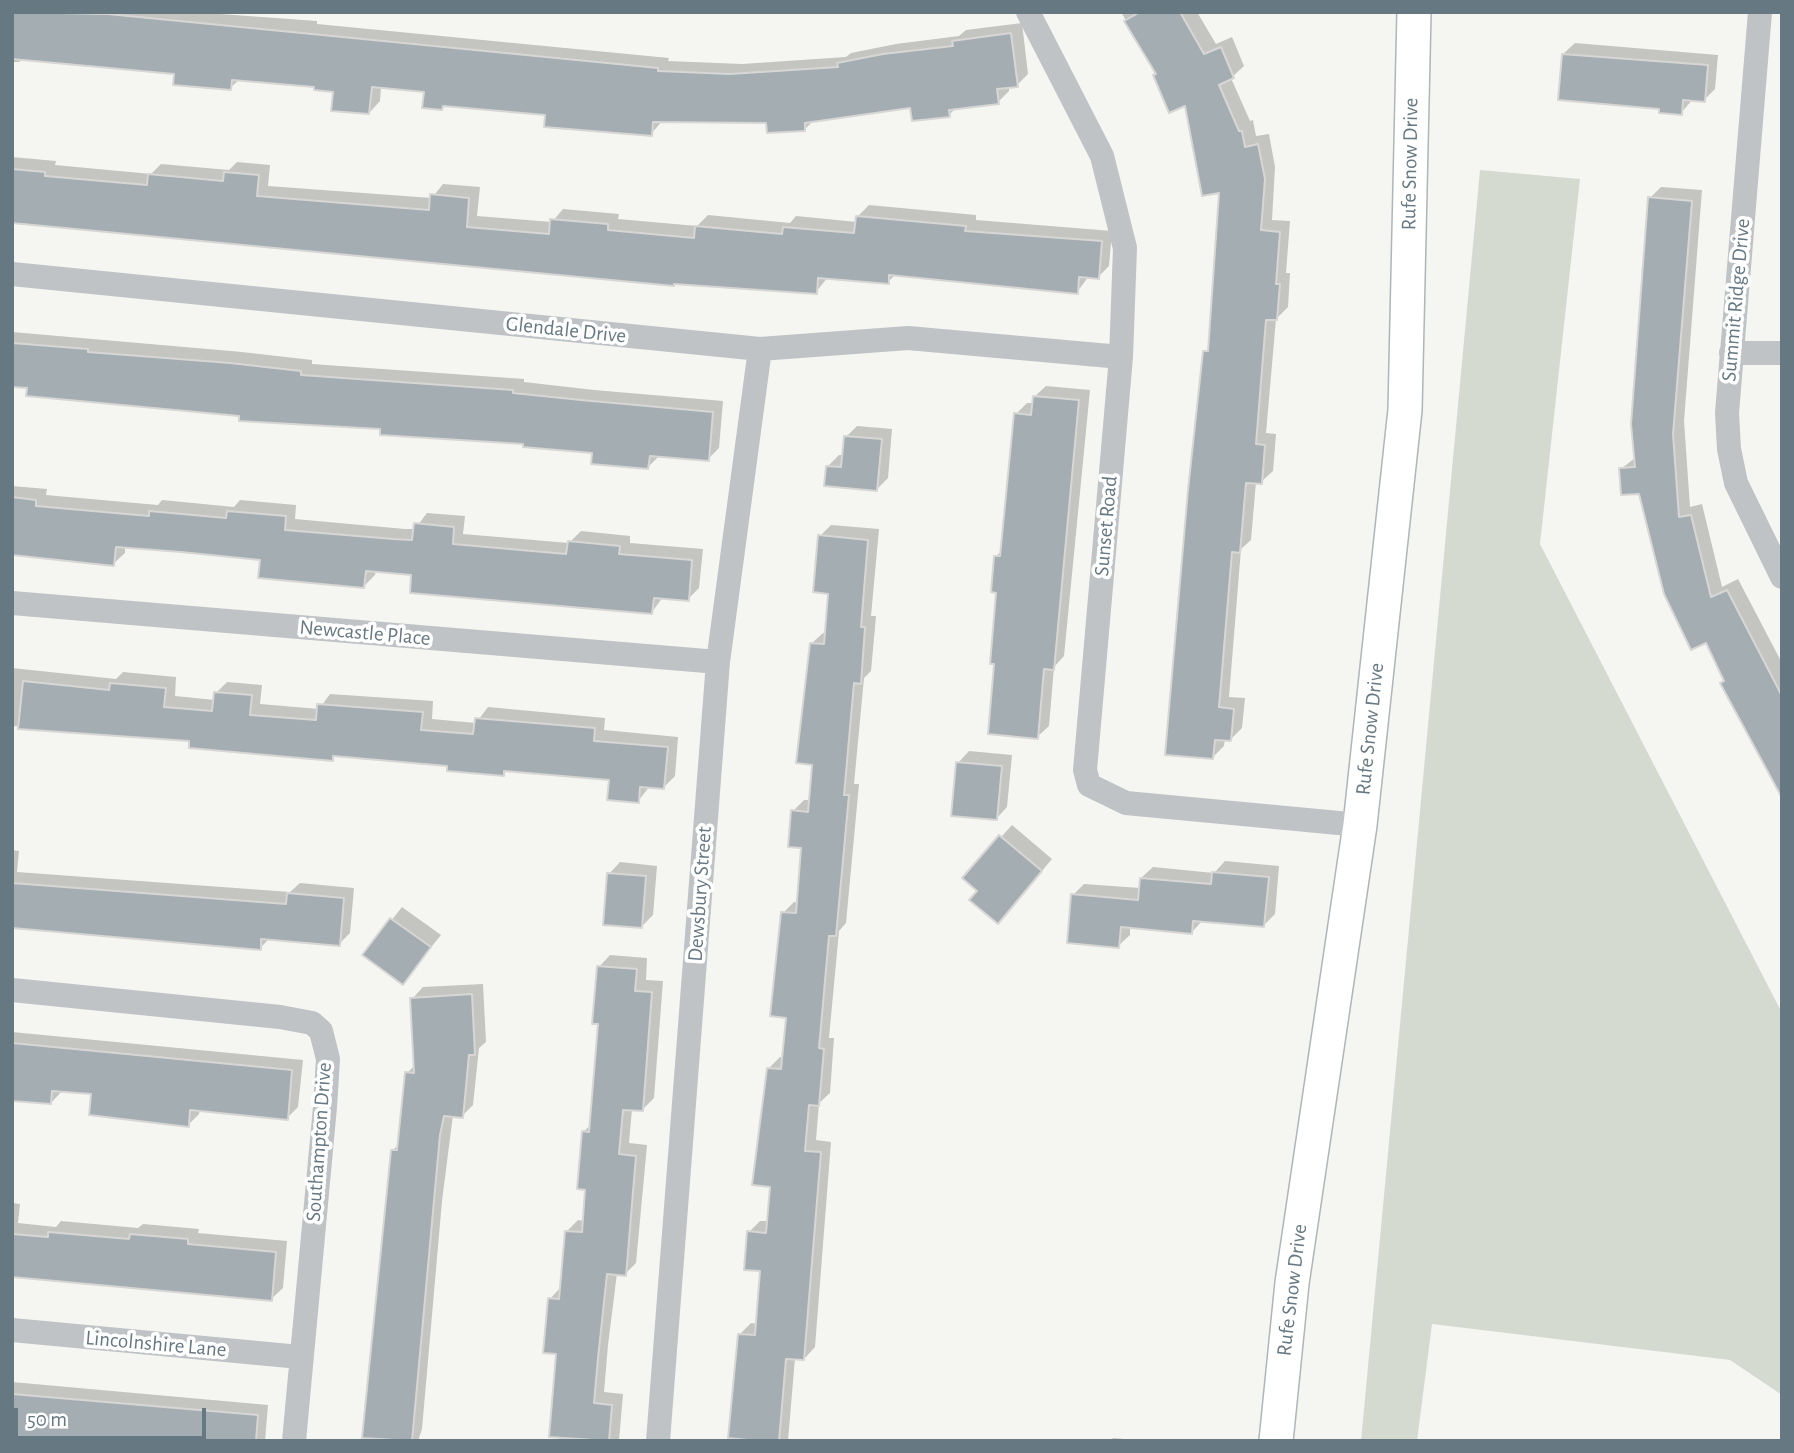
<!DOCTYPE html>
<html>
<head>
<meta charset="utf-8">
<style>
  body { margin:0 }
  #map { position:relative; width:1794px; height:1453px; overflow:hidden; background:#f5f5f2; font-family:"Alegreya Sans",sans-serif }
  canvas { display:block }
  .frame { position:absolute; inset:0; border:14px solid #667881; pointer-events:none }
  .scale { position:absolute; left:14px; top:1408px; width:192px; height:32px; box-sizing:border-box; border:4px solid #667881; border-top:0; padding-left:9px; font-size:21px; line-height:24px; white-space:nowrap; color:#667881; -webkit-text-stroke:5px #fff; paint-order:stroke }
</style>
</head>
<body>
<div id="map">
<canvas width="1794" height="1453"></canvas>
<div class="frame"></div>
<div class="scale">50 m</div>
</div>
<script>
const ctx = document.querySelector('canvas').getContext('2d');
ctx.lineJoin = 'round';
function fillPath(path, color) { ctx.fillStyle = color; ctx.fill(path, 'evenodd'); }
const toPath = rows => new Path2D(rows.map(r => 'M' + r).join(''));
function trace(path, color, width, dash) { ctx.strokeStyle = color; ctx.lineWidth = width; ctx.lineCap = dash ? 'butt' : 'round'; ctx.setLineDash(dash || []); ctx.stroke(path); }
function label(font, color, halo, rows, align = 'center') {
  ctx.font = font + ' "Alegreya Sans",sans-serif'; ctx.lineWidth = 7; ctx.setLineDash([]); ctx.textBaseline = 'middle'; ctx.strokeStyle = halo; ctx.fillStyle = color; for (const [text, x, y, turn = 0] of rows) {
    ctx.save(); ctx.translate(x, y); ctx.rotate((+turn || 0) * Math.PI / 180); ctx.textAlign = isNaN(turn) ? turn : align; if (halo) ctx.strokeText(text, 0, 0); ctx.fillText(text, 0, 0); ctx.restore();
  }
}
fillPath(toPath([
  [1480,170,1580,179,1540,544,1782,1013,1782,1395,1730,1360,1432,1324,1417,1441,1361,1441]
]), '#d5dad1');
fillPath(toPath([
  [12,12,193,12,317,21,317,24,669,58,668,61,742,64,846,57,851,53,896,44,959,36,966,30,1022,23,1028,74,1017,85,1009,86,1009,91,998,102,957,107,949,115,911,106,814,120,805,129,768,121,663,120,651,134,547,114,445,105,442,108,425,90,381,86,380,101,369,113,335,90,316,86,240,79,230,88,176,72,24,58,19,62,12,62],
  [1121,12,1197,12,1216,44,1232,37,1244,66,1231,78,1250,121,1253,120,1256,136,1269,134,1275,167,1272,220,1290,221,1286,273,1290,273,1288,307,1276,319,1266,433,1276,434,1273,471,1261,482,1256,482,1251,540,1241,549,1229,697,1245,698,1242,728,1231,739,1225,739,1224,746,1213,757,1205,352,1210,347,1221,191,1187,104,1170,111,1147,56],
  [1575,43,1718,55,1715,89,1704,100,1693,99,1681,113,1661,107,1563,54],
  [12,157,56,161,55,165,151,174,161,164,229,170,237,162,270,165,268,186,432,198,443,184,480,187,477,216,552,222,563,209,619,214,618,219,697,226,708,215,790,223,796,216,857,222,857,217,869,205,976,215,976,220,1112,231,1109,266,1098,277,1089,276,1077,292,896,274,888,282,828,277,816,292,565,276,12,222],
  [1661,187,1702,190,1684,421,1690,507,1702,504,1722,587,1738,579,1782,663,1782,795,1641,492,1621,469,1636,457,1650,198],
  [12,332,242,352,312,360,312,364,524,379,524,382,594,390,723,401,719,448,708,459,660,455,648,467,594,451,525,442,241,414,12,385],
  [1046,386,1090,390,1064,656,1054,667,1049,726,1037,737,996,663,996,556,1003,550,1016,414,1027,403,1034,403,1034,397],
  [857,426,892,429,888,478,877,489,828,466,839,455,844,455,846,437],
  [12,486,47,489,46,495,158,505,162,500,234,507,240,500,296,505,295,519,405,529,415,529,427,513,465,516,463,534,569,543,581,531,630,536,630,543,703,549,699,588,688,599,663,597,652,612,413,573,376,570,375,575,364,586,262,559,125,546,125,553,113,564,12,553],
  [831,525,879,529,871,616,876,616,871,671,864,678,854,784,859,784,846,923,839,931,829,1038,834,1038,830,1093,819,1103,816,1140,831,1142,815,1347,804,1359,795,1358,788,1441,747,1441,739,1335,751,1323,758,1324,762,1269,749,1232,760,1221,768,1221,772,1185,768,1069,780,1057,784,1058,787,1016,783,913,794,902,799,902,803,847,793,811,804,800,811,800,814,763,811,644,823,633,827,633,830,592,820,536],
  [12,668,116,679,123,672,176,677,175,696,215,700,216,693,227,682,262,685,260,704,319,709,330,694,433,701,432,719,476,723,488,707,605,718,604,730,678,737,675,776,664,787,650,786,638,801,611,779,508,770,503,775,449,764,336,754,332,759,191,740,12,726],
  [969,751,1012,755,1007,807,996,819,958,763],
  [1012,825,1052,859,1009,910,964,878],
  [12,850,19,851,17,872,290,892,300,883,354,888,350,933,339,944,270,938,260,948,12,926],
  [1225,861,1279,866,1275,914,1263,926,1203,920,1192,932,1130,926,1130,935,1118,946,1073,895,1084,884,1140,888,1141,878,1153,867,1214,873],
  [620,862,657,866,653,915,641,927,609,874],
  [402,907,441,935,403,982,365,954],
  [610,955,647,958,646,980,663,981,654,1098,642,1110,632,1109,629,1143,647,1145,636,1263,625,1274,617,1273,608,1345,604,1392,623,1394,619,1441,559,1441,558,1353,550,1299,561,1287,567,1231,578,1220,584,1221,587,1188,583,1132,591,1125,600,1023,599,967],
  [483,984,486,1042,479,1048,473,1105,462,1116,453,1115,442,1201,422,1429,418,1441,364,1441,393,1150,399,1144,407,1073,416,1064,412,999,423,987],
  [12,1032,303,1060,298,1107,287,1118,200,1109,199,1114,188,1125,93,1092,62,1091,51,1103,12,1099],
  [12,1203,20,1204,18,1223,56,1227,61,1221,138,1228,143,1224,199,1229,198,1233,287,1241,283,1288,271,1299,12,1276],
  [12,1382,268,1405,265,1441,12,1439],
  [1113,1438,1147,1441,1110,1441]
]), '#0003');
const building = toPath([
  [12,12,108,14,658,68,658,71,730,74,838,67,837,63,883,54,953,46,952,41,1011,33,1018,87,997,89,999,104,949,110,950,117,912,121,910,108,805,123,805,131,767,133,766,123,653,122,652,136,544,127,545,115,443,106,442,110,422,108,424,92,372,87,369,114,331,111,333,92,314,90,314,87,232,80,231,90,173,85,174,74,12,59,12,12],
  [1140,12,1180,12,1204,54,1221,47,1234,78,1219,85,1239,131,1242,131,1245,147,1258,144,1265,179,1261,230,1280,232,1276,284,1280,284,1277,320,1266,320,1256,444,1265,445,1262,484,1246,483,1240,553,1232,552,1219,707,1234,709,1231,741,1215,740,1213,759,1165,755,1188,490,1203,351,1208,351,1219,193,1202,196,1185,106,1169,113,1153,75,1156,74,1124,21,1140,12],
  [1562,54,1708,65,1705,102,1683,100,1682,115,1659,113,1659,109,1558,100,1562,54],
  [12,169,45,172,45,176,147,185,148,174,223,181,224,172,259,175,257,196,429,210,430,194,469,198,467,227,549,234,550,219,608,224,608,230,694,238,695,226,782,234,783,227,854,233,856,216,966,226,965,231,1102,241,1099,279,1079,277,1078,294,889,275,889,284,818,278,817,294,674,284,674,286,12,223,12,169],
  [1648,197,1692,201,1673,434,1679,517,1691,515,1711,597,1727,590,1782,696,1782,798,1720,683,1724,681,1706,643,1691,650,1664,594,1639,494,1621,495,1619,468,1635,467,1631,424,1648,197],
  [12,343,88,349,88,352,230,363,301,371,301,375,513,390,513,393,581,400,713,412,709,461,650,456,648,469,591,464,592,453,523,447,523,444,380,435,380,429,239,421,239,416,26,396,27,388,12,387,12,343],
  [1033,396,1079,400,1054,670,1044,669,1038,739,988,734,994,664,990,664,996,593,991,592,994,556,1000,556,1014,413,1031,415,1033,396],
  [844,436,882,439,877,491,824,486,826,466,841,467,844,436],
  [12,497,36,500,36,506,149,516,149,511,226,518,227,511,286,516,285,530,393,539,412,540,414,523,454,527,453,544,566,554,568,541,620,546,619,554,692,560,689,601,654,598,652,614,410,593,411,575,366,571,364,588,258,578,260,560,181,552,116,547,114,566,12,555,12,497],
  [818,535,868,540,861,627,865,627,861,684,854,683,844,795,849,795,836,936,829,936,819,1048,824,1049,819,1106,809,1105,805,1151,821,1152,804,1360,786,1359,779,1441,758,1441,728,1438,738,1334,755,1335,760,1271,744,1270,747,1231,766,1233,770,1187,752,1185,767,1068,781,1069,786,1018,770,1016,781,912,796,913,801,848,788,847,791,810,808,812,812,765,796,763,810,643,824,644,828,594,813,592,818,535],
  [23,681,109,690,110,683,166,688,164,707,212,711,214,692,252,695,250,715,316,720,317,704,423,712,421,730,473,734,475,718,595,728,594,741,668,747,664,789,640,787,639,803,607,800,609,780,504,771,504,776,447,771,447,766,333,756,333,761,189,748,189,741,18,729,23,681],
  [956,762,1002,766,997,820,951,816,956,762],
  [999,835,1042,871,998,924,969,900,977,891,962,878,999,835],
  [1212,872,1269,877,1264,927,1193,921,1192,934,1121,927,1119,948,1067,943,1071,894,1138,900,1140,878,1211,884,1212,872],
  [607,873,646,876,642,928,603,925,607,873],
  [12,883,286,904,287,893,344,898,340,946,261,939,261,950,12,928,12,883],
  [390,918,431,947,403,985,362,955,390,918],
  [597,966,637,969,635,991,652,992,643,1111,623,1110,619,1154,636,1156,626,1276,607,1274,598,1358,594,1403,612,1405,609,1441,549,1437,556,1354,543,1353,548,1298,559,1299,565,1231,582,1232,585,1190,577,1189,582,1131,589,1132,598,1024,592,1024,597,966],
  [472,994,475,1055,469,1055,463,1118,444,1116,440,1135,412,1441,362,1438,391,1150,397,1150,405,1072,414,1073,410,998,472,994],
  [12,1043,292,1070,288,1120,190,1110,189,1127,89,1115,91,1094,52,1091,51,1104,12,1101,12,1043],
  [48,1232,129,1239,130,1234,188,1239,188,1244,276,1252,272,1301,12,1277,12,1234,48,1237,48,1232],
  [12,1394,258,1415,256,1441,12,1441,12,1394]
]);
fillPath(building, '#a4adb1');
trace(building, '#d7d6d5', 2);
const secondary = toPath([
  [1276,1441,1292,1283,1360,825,1405,410,1414,12]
]);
trace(secondary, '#afb5b9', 36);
trace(toPath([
  [1028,12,1102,156,1125,248,1121,357,1085,770,1089,785,1126,803,1360,825],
  [1760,12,1727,413,1729,449,1736,483,1782,577],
  [12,274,760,349,908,338,1121,357],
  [1731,353,1782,353],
  [12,603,718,662],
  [12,990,280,1017,312,1023,321,1031,328,1059,325,1107,294,1441],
  [12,1330,300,1357],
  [658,1441,718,662,760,349]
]), '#bfc3c6', 24);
trace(secondary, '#fff', 33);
label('21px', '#667881', '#fff', [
  ["Rufe Snow Drive",1410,164,-89],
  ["Summit Ridge Drive",1736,300,-85],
  ["Glendale Drive",566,330,6],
  ["Sunset Road",1106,526,-85],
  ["Newcastle Place",365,633,5],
  ["Rufe Snow Drive",1370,729,-84],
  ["Dewsbury Street",700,894,-86],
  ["Southampton Drive",319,1142,-86],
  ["Rufe Snow Drive",1292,1290,-83],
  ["Lincolnshire Lane",156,1344,5]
]);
</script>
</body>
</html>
